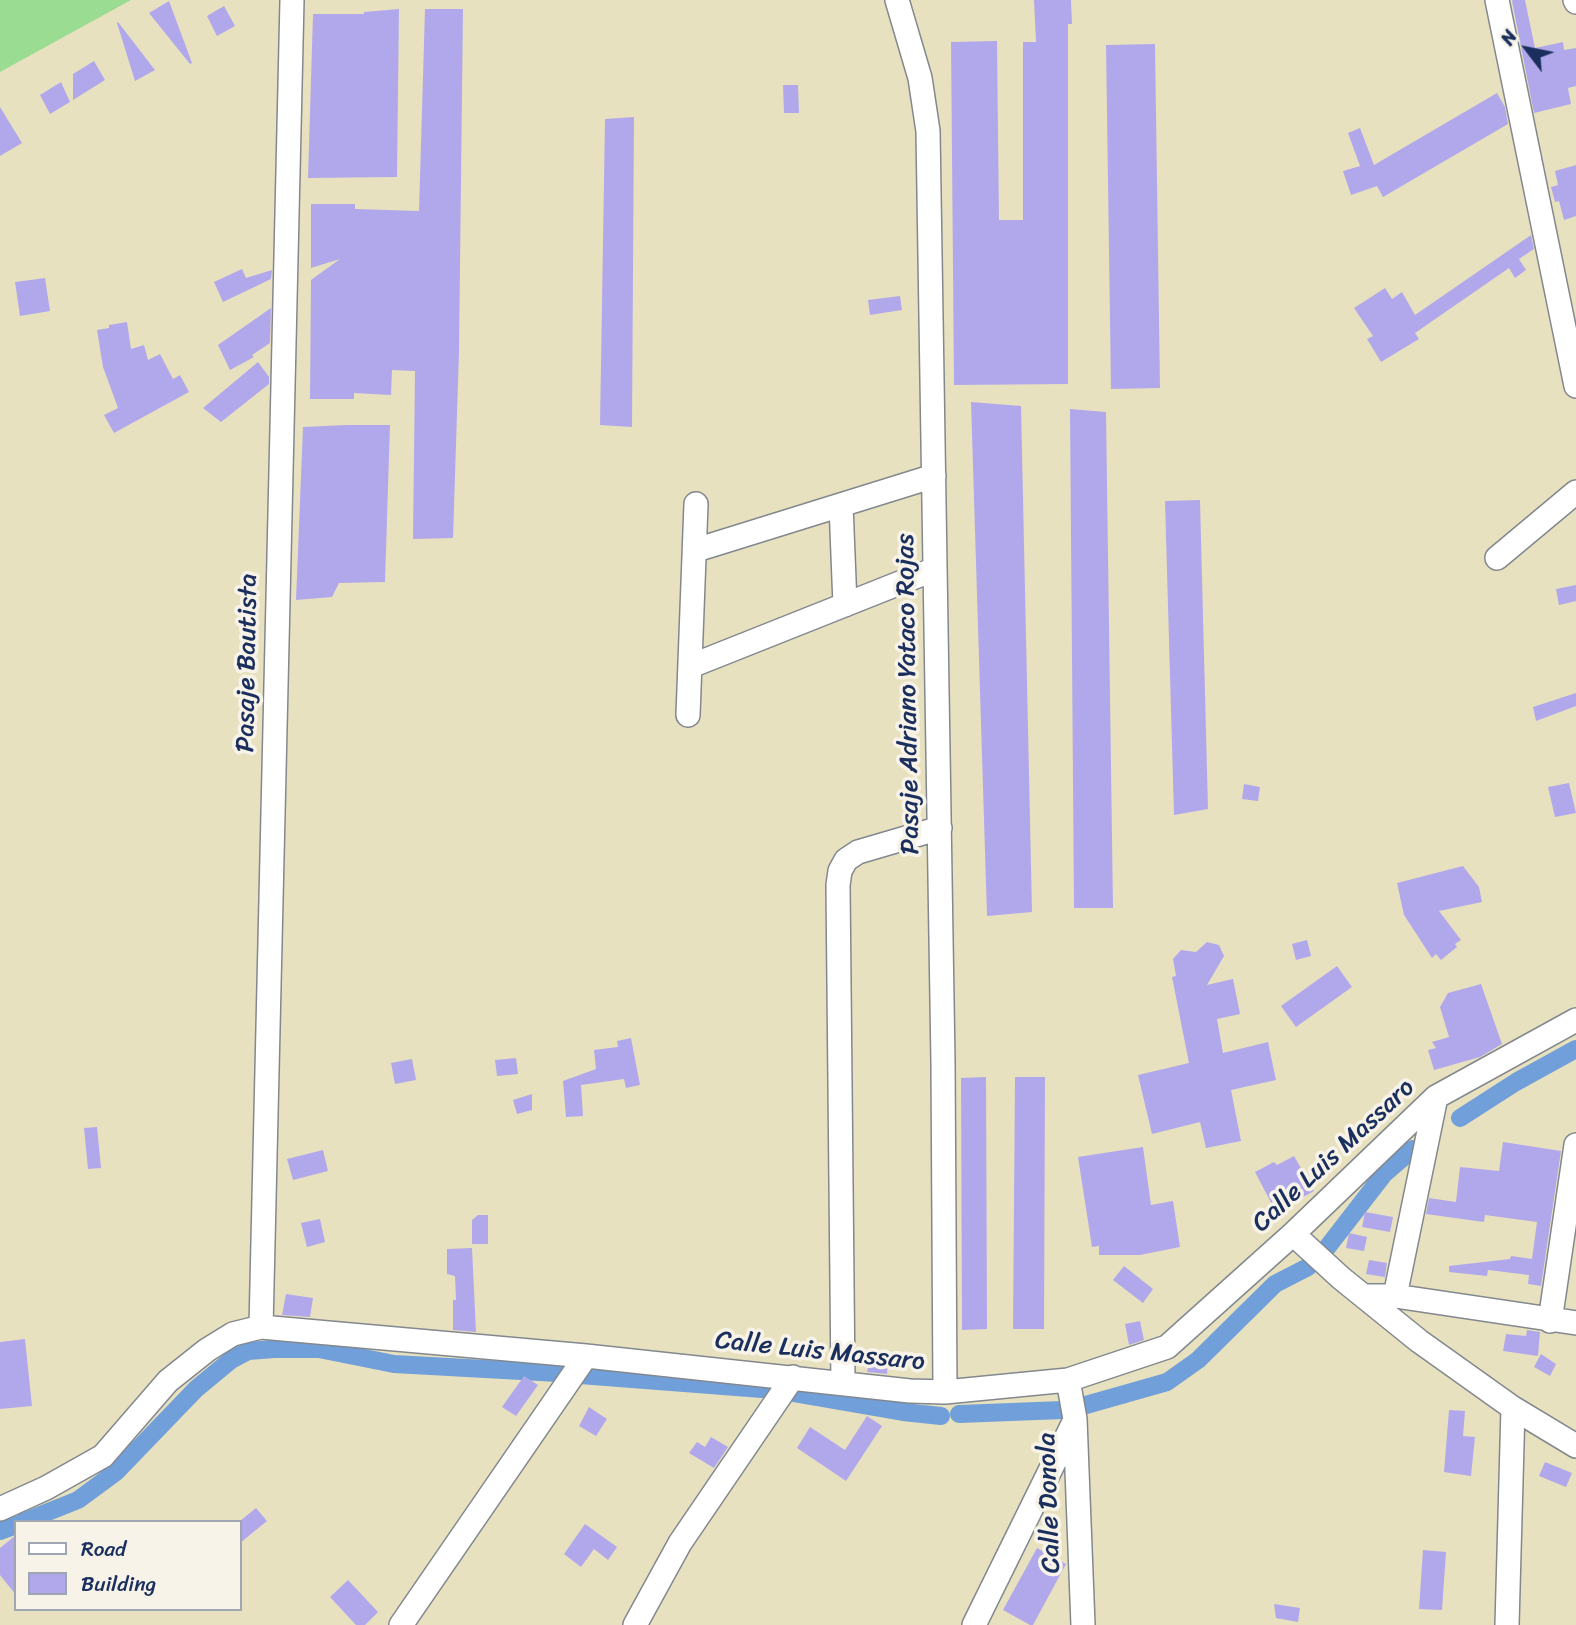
<!DOCTYPE html>
<html>
<head>
<meta charset="utf-8">
<style>
  body { margin:0 }
  #map { position:relative; width:1576px; height:1625px; overflow:hidden; background:#e8e1bf; font-family:Sriracha,sans-serif }
  canvas { display:block }
  .legend { position:absolute; left:14px; top:1520px; width:228px; height:91px; box-sizing:border-box; background:#f7f3e8; border:2px solid #9fa5b1; margin:0; padding:9px 12px; list-style:none; font-size:21px; color:#1b2f5e }
  .legend li { display:flex; align-items:center; gap:14px; height:35px }
  .legend b { width:35px; border:2px solid #9fa5b1 }
  .north { position:absolute; left:1492px; top:14px; width:70px; height:70px; -webkit-text-stroke:5px #f7f3e8; paint-order:stroke; rotate:302deg; font-size:19px; font-weight:700; line-height:28px; text-align:center; color:#1b2f5e }
  .north::after { content:''; display:block; margin:auto; width:24px; height:32px; background:#1b2f5e; clip-path:polygon(50% 0,100% 100%,50% 72%,0 100%) }
</style>
</head>
<body>
<div id="map">
<canvas width="1576" height="1625"></canvas>
<ul class="legend">
<li><b style="height:9px;background:#fff"></b>Road</li>
<li><b style="height:19px;background:#b1a8eb"></b>Building</li>
</ul>
<div class="north">N</div>
</div>
<script>
const ctx = document.querySelector('canvas').getContext('2d');
ctx.lineJoin = 'round';
function fillPath(path, color) { ctx.fillStyle = color; ctx.fill(path, 'evenodd'); }
const toPath = rows => new Path2D(rows.map(r => 'M' + r).join(''));
function trace(path, color, width, dash) { ctx.strokeStyle = color; ctx.lineWidth = width; ctx.lineCap = dash ? 'butt' : 'round'; ctx.setLineDash(dash || []); ctx.stroke(path); }
function label(font, color, halo, rows, align = 'center') {
  ctx.font = font + ' Sriracha,sans-serif'; ctx.lineWidth = 7; ctx.setLineDash([]); ctx.textBaseline = 'middle'; ctx.strokeStyle = halo; ctx.fillStyle = color; for (const [text, x, y, turn = 0] of rows) {
    ctx.save(); ctx.translate(x, y); ctx.rotate((+turn || 0) * Math.PI / 180); ctx.textAlign = isNaN(turn) ? turn : align; if (halo) ctx.strokeText(text, 0, 0); ctx.fillText(text, 0, 0); ctx.restore();
  }
}
fillPath(toPath([
  [0,0,131,0,0,72]
]), '#9bdc93');
trace(toPath([
  [1460,1118,1516,1082,1576,1049],
  [1326,1249,1384,1174,1413,1149],
  [580,1375,762,1389],
  [793,1393,903,1412,941,1416],
  [1079,1407,1167,1382,1198,1360,1275,1284,1308,1267],
  [959,1414,1063,1410],
  [23,1522,78,1500,116,1472,196,1389,231,1360,248,1351,274,1349,319,1349,394,1364,558,1373],
  [0,1531,16,1525]
]), '#719fda', 18);
fillPath(toPath([
  [1034,0,1071,0,1072,24,1068,24,1068,384,954,385,951,42,997,41,999,220,1023,220,1023,42,1036,42],
  [1513,0,1525,0,1535,48,1563,42,1564,50,1576,48,1576,86,1568,88,1571,104,1534,113,1512,1],
  [169,1,192,63,190,64,149,13],
  [224,6,235,26,217,36,207,16],
  [399,9,397,177,308,178,313,14,364,14,364,12],
  [425,9,463,9,459,352,453,538,413,539,415,371,392,370,391,395,354,393,354,399,310,399,311,280,340,259,311,268,311,204,355,204,355,209,419,211],
  [118,22,155,70,135,81,117,23],
  [1155,44,1160,388,1111,389,1106,45],
  [94,61,105,80,73,100,73,74],
  [61,82,70,102,50,114,40,95],
  [783,85,798,85,799,113,784,113],
  [1497,93,1505,107,1508,124,1383,197,1377,186,1351,195,1343,171,1360,166,1348,133,1360,128,1374,165],
  [0,107,22,143,0,156],
  [634,117,632,427,600,425,605,119],
  [1576,165,1576,216,1564,220,1559,201,1555,202,1551,187,1558,185,1555,171],
  [1531,235,1534,249,1519,259,1526,270,1515,278,1509,268,1415,333,1419,339,1381,362,1367,339,1373,336,1354,308,1385,288,1392,299,1402,292,1415,315],
  [242,269,246,278,272,270,271,279,223,302,214,282],
  [45,278,50,311,20,316,15,282],
  [900,296,902,310,870,315,868,300],
  [271,308,270,343,252,355,254,357,230,370,218,345],
  [127,322,131,349,144,345,148,360,160,354,173,379,180,375,189,392,114,433,104,415,118,408,103,367,97,330,109,328,109,325],
  [258,362,269,377,269,384,221,422,203,408],
  [971,402,1021,406,1032,912,987,916],
  [1070,409,1106,412,1113,908,1074,908],
  [346,425,390,425,385,582,339,583,332,597,296,600,303,427],
  [1200,500,1208,809,1174,815,1165,501],
  [1576,585,1576,601,1559,605,1556,589],
  [1576,693,1576,706,1536,721,1533,707],
  [1569,783,1576,813,1555,817,1548,787],
  [1244,784,1260,787,1258,801,1242,799],
  [1463,866,1479,887,1482,902,1439,911,1461,940,1455,944,1457,947,1441,960,1436,954,1432,958,1404,915,1397,883],
  [1307,940,1311,956,1296,960,1292,944],
  [1207,942,1219,945,1224,956,1207,985,1233,979,1240,1014,1217,1019,1223,1053,1268,1042,1276,1080,1231,1090,1241,1141,1206,1148,1200,1122,1152,1134,1138,1075,1189,1063,1172,977,1176,976,1173,959,1181,950,1196,952],
  [1337,966,1352,987,1296,1027,1281,1006],
  [1481,984,1502,1044,1480,1057,1434,1070,1428,1050,1436,1048,1432,1042,1449,1037,1440,1007,1448,993],
  [631,1038,640,1085,626,1088,624,1079,581,1085,583,1116,566,1117,563,1081,596,1069,594,1050,618,1047,617,1041],
  [516,1058,518,1074,497,1076,495,1060],
  [412,1059,416,1080,395,1084,391,1063],
  [986,1077,987,1329,962,1330,961,1078],
  [1015,1077,1045,1077,1044,1329,1013,1329],
  [532,1094,532,1110,517,1114,513,1100],
  [97,1127,101,1168,88,1169,84,1128],
  [1503,1142,1561,1151,1541,1286,1528,1284,1529,1275,1488,1270,1487,1276,1449,1272,1449,1266,1510,1259,1511,1256,1532,1259,1537,1222,1485,1215,1484,1222,1426,1214,1429,1198,1456,1202,1460,1167,1499,1171],
  [1143,1147,1151,1205,1173,1201,1180,1247,1140,1255,1099,1255,1099,1246,1092,1247,1078,1157],
  [323,1150,328,1171,293,1180,287,1159],
  [1294,1156,1314,1191,1276,1212,1255,1172,1274,1162,1277,1165],
  [1365,1212,1393,1217,1390,1232,1362,1227],
  [478,1215,488,1215,488,1244,472,1244,472,1220],
  [320,1219,325,1242,307,1247,301,1223],
  [1349,1233,1367,1237,1364,1251,1346,1248],
  [472,1248,476,1332,453,1330,453,1300,456,1300,455,1276,447,1274,447,1249],
  [1369,1260,1387,1263,1385,1277,1366,1274],
  [1124,1266,1153,1289,1143,1303,1113,1280],
  [286,1294,313,1298,310,1317,282,1315],
  [1140,1321,1144,1340,1129,1345,1125,1324],
  [1527,1330,1540,1332,1538,1356,1503,1351,1506,1334,1526,1336],
  [25,1339,32,1406,0,1409,0,1342],
  [1541,1354,1556,1364,1550,1376,1534,1367],
  [870,1360,888,1362,887,1374,867,1372],
  [524,1376,538,1385,516,1416,502,1407],
  [589,1407,607,1419,596,1436,579,1426],
  [1449,1410,1465,1411,1463,1436,1475,1437,1471,1476,1444,1472],
  [867,1416,882,1426,846,1481,797,1448,810,1427,845,1450],
  [711,1437,728,1447,714,1468,689,1453,697,1442,705,1447],
  [1545,1462,1572,1473,1566,1487,1539,1476],
  [256,1508,267,1521,240,1543,240,1521],
  [585,1524,617,1547,608,1560,594,1549,581,1567,564,1554],
  [16,1535,16,1595,0,1575,0,1548],
  [1037,1548,1066,1564,1033,1625,1030,1625,1003,1610],
  [1423,1550,1446,1552,1442,1610,1419,1609],
  [348,1580,378,1612,365,1625,356,1625,330,1597],
  [1274,1604,1300,1608,1298,1622,1276,1618]
]), '#b1a8eb');
const minor = toPath([
  [897,0,920,78,928,131,943,1062,945,1392],
  [1497,0,1576,386],
  [1575,0,1576,2],
  [841,505,845,605],
  [696,550,934,476],
  [1497,558,1576,492],
  [691,666,935,569],
  [688,715,696,504],
  [1293,1234,1341,1278,1419,1341,1513,1408,1576,1446],
  [1365,1296,1395,1296,1576,1323],
  [1395,1296,1436,1097],
  [1550,1321,1576,1145],
  [261,1327,292,0],
  [1068,1380,1075,1419,1083,1625],
  [843,1383,838,885,840,871,846,860,858,852,940,828],
  [0,1509,46,1488,103,1456,168,1381,207,1350,233,1334,261,1327,586,1356,910,1391,945,1392,1068,1380,1167,1347,1293,1234,1436,1097,1576,1020],
  [401,1625,586,1356],
  [635,1625,680,1543,793,1377],
  [974,1625,1073,1424],
  [1507,1625,1513,1408]
]);
trace(minor, '#82888e', 26);
trace(minor, '#fff', 23);
label('26px', '#1b2f5e', '#f7f3e8', [
  ["Pasaje Bautista",248,663,-89],
  ["Pasaje Adriano Yataco Rojas",909,694,-91],
  ["Calle Luis Massaro",1334,1156,-43],
  ["Calle Luis Massaro",820,1352,6],
  ["Calle Donola",1050,1503,-92]
]);
</script>
</body>
</html>
